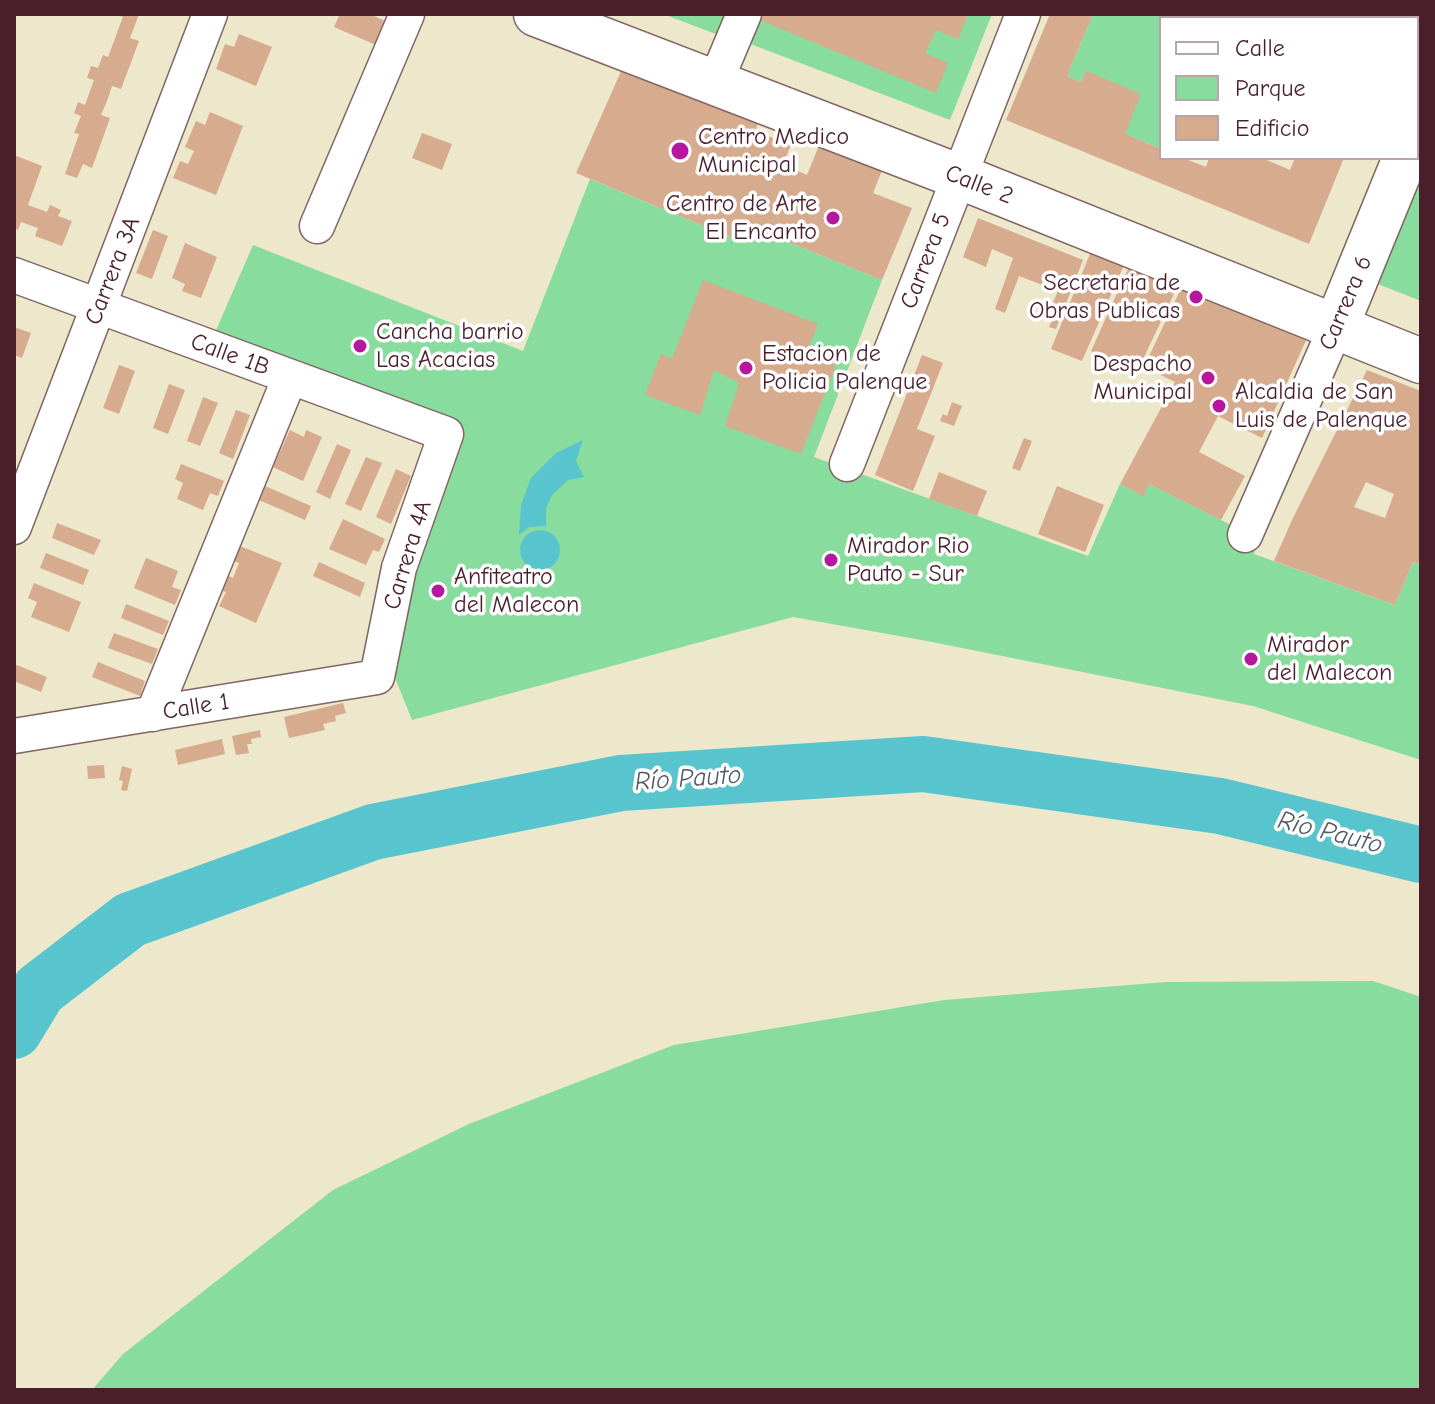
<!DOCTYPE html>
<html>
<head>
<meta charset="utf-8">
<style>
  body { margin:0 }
  #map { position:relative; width:1435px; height:1404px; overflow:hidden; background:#ede7cc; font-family:"Comic Neue",sans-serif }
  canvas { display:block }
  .frame { position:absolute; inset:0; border:16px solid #4a1f2b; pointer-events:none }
  .legend { position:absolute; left:1159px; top:16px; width:260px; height:144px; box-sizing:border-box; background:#fff; border:2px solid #b7a5aa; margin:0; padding:10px 14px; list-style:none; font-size:24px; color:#4a1f2b }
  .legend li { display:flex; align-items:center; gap:16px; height:40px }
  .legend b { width:40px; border:2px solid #b7a5aa }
</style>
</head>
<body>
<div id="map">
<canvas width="1435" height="1404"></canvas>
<div class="frame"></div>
<ul class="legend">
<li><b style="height:10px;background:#fff"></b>Calle</li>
<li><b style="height:22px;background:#88dc9d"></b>Parque</li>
<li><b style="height:22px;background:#d7ab8d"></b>Edificio</li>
</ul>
</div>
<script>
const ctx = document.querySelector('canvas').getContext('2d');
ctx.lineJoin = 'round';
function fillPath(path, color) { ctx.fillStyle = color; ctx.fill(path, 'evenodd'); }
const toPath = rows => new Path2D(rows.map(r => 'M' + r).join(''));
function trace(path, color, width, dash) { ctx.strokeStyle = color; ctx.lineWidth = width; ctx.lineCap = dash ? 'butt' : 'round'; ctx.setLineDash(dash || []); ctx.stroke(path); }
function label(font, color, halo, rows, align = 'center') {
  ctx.font = font + ' "Comic Neue",sans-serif'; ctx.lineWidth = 7; ctx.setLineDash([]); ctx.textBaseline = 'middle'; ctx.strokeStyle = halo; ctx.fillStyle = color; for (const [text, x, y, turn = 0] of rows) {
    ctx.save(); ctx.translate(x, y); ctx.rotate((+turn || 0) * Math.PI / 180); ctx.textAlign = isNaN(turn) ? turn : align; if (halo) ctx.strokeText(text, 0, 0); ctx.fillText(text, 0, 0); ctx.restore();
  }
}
fillPath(toPath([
  [663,14,730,14,721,36],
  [751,14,992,14,950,120,740,40],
  [1093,14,1289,14,1287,18,1161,18,1161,149,1125,134,1086,72,1081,82,1067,76],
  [1421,143,1421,301,1370,281],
  [590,179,747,244,754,228,882,280,814,457,1088,556,1120,484,1142,495,1149,484,1231,525,1228,532,1257,544,1254,554,1395,605,1413,562,1421,564,1421,760,1253,706,927,641,793,617,412,720,389,663,457,427,214,335,253,245,523,351],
  [1373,981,1421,997,1421,1390,92,1390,123,1354,333,1190,469,1124,674,1045,944,1000,1166,982]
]), '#88dc9d');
fillPath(toPath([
  [583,440,576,461,584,477,568,480,552,495,546,508,546,526,529,527,519,535,521,505,531,478,556,453],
  '520 550a20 20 0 1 1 40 0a20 20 0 1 1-40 0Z'
]), '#58c5ce');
trace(toPath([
  [14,1031,39,990,130,920,373,832,621,783,923,764,1220,806,1421,855]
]), '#58c5ce', 56);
fillPath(toPath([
  [115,14,139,14,130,38,139,41,121,89,112,86,107,101,101,115,110,118,92,168,83,164,77,178,65,174,79,134,74,133,81,116,74,113,78,102,85,105,94,80,87,78,91,66,98,68,103,55,108,57,123,17],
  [340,14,375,14,374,16,387,22,376,45,334,27],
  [755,14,968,14,958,39,936,30,925,53,948,63,936,93,786,31,753,17],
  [1050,14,1093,14,1067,76,1081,82,1086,71,1141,94,1125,134,1161,149,1161,158,1183,158,1206,167,1209,158,1262,158,1290,170,1295,158,1344,158,1309,244,1006,120],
  [1289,14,1403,14,1401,18,1287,18],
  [239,34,272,47,256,86,216,69,225,44,234,47],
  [622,69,759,121,755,131,791,145,783,164,807,175,820,143,883,168,873,193,912,208,882,280,754,228,747,244,576,173],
  [210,112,243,126,216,195,173,178,180,161,188,164,194,151,185,147,196,121,205,125],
  [422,133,452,144,442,170,412,158],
  [14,155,42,166,28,205,47,212,50,205,61,210,58,216,72,221,62,246,35,236,38,228,21,222,18,230,14,228],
  [978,218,1083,260,1056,329,1049,327,1053,318,1047,316,1058,291,1019,276,1005,313,995,309,1013,258,992,249,986,267,963,257],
  [153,230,168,236,152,279,136,273],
  [185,243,217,257,201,298,182,291,185,284,172,278],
  [1094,244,1127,258,1082,361,1051,349],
  [1132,260,1180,281,1137,372,1091,351],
  [703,280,818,324,806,354,836,365,801,454,725,426,739,383,714,370,700,415,645,395,661,354,672,359],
  [1185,280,1308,336,1262,438,1218,416,1199,452,1245,476,1221,520,1149,484,1143,496,1120,484,1175,382,1144,367],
  [14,327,31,333,22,358,14,355],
  [922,355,943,363,917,429,935,436,913,491,875,475],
  [119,365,135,371,119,414,103,408],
  [1367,370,1421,391,1421,564,1413,562,1395,605,1274,561,1292,520],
  [1366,482,1394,494,1385,518,1354,507],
  [169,384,185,390,168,434,153,428],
  [203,397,218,403,200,446,187,441],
  [952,402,962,406,954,426,940,421,943,414,947,416],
  [236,410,250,415,233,459,219,453],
  [290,430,304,437,306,430,322,437,303,481,273,467],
  [1024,438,1032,441,1020,471,1012,468],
  [337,444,351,450,330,499,316,492],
  [366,457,382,463,361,511,345,504],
  [181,464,224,481,218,496,210,493,203,510,177,499,183,483,175,479],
  [396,469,411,476,391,524,376,517],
  [939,472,987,491,977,516,929,499],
  [265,486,311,506,305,520,259,500],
  [1057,486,1104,505,1085,552,1038,534],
  [343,519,385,539,379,552,373,550,366,565,329,549],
  [57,523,101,540,94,555,52,538],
  [240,546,282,563,256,623,219,606,226,592,220,590,227,575,233,578,239,563,233,561],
  [46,553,89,570,83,585,40,568],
  [146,558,178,571,172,587,181,590,175,605,134,588],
  [319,562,365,583,360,597,313,576],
  [34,583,81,602,69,632,31,617,37,602,28,598],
  [126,604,169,621,163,635,121,618],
  [114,633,158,649,152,664,108,648],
  [98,662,145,681,140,696,92,677],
  [14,664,47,677,41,692,14,681],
  [343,703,346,713,335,716,336,721,323,724,325,730,289,738,284,717],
  [260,730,261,737,251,739,252,744,247,744,249,753,236,755,232,736],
  [222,739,225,754,178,765,175,750],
  [104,765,105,778,88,779,87,766],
  [122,766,132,769,127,791,121,790,123,781,119,780]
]), '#d7ab8d');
const street = toPath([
  [715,83,744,14],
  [317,226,407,14],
  [14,275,446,434,399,568,377,677,14,736],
  [847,464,1023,14],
  [14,527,210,14],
  [1245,535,1336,327],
  [153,714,290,377]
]);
const secondary = toPath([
  [536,14,973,182,1421,361],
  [1417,128,1421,119],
  [1336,327,1405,158]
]);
trace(street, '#836563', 37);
trace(secondary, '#836563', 47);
trace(street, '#fff', 34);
trace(secondary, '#fff', 44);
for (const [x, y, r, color] of [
  [680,151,10,"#b5179e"],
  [833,218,8,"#b5179e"],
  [1196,297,8,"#b5179e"],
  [360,346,8,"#b5179e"],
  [746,368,8,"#b5179e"],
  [1208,378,8,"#b5179e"],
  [1219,406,8,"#b5179e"],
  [831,560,8,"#b5179e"],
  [438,591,8,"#b5179e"],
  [1251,659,8,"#b5179e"]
]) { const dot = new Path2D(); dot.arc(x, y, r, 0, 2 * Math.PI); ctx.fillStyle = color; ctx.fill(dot); trace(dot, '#fff', 3); }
label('24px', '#4a1f2b', '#fff', [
  ["Centro Medico",698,137],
  ["Municipal",698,165],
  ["Centro de Arte",817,204,"right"],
  ["El Encanto",817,232,"right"],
  ["Secretaria de",1180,283,"right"],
  ["Obras Publicas",1180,311,"right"],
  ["Cancha barrio",376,332],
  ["Las Acacias",376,360],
  ["Estacion de",762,354],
  ["Policia Palenque",762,382],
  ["Despacho",1192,364,"right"],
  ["Municipal",1192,392,"right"],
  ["Alcaldia de San",1235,392],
  ["Luis de Palenque",1235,420],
  ["Mirador Rio",847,546],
  ["Pauto - Sur",847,574],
  ["Anfiteatro",454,577],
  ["del Malecon",454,605],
  ["Mirador",1267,645],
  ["del Malecon",1267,673]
], 'left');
label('24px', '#4a1f2b', '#fff', [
  ["Calle 2",979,185,21],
  ["Carrera 5",926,261,-69],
  ["Carrera 3A",113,271,-69],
  ["Carrera 6",1346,303,-67],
  ["Calle 1B",230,355,20],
  ["Carrera 4A",408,555,-73],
  ["Calle 1",196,707,-9]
]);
label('italic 26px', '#4f5964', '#fff', [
  ["Río Pauto",688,779,-4],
  ["Río Pauto",1330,833,14]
]);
</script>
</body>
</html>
